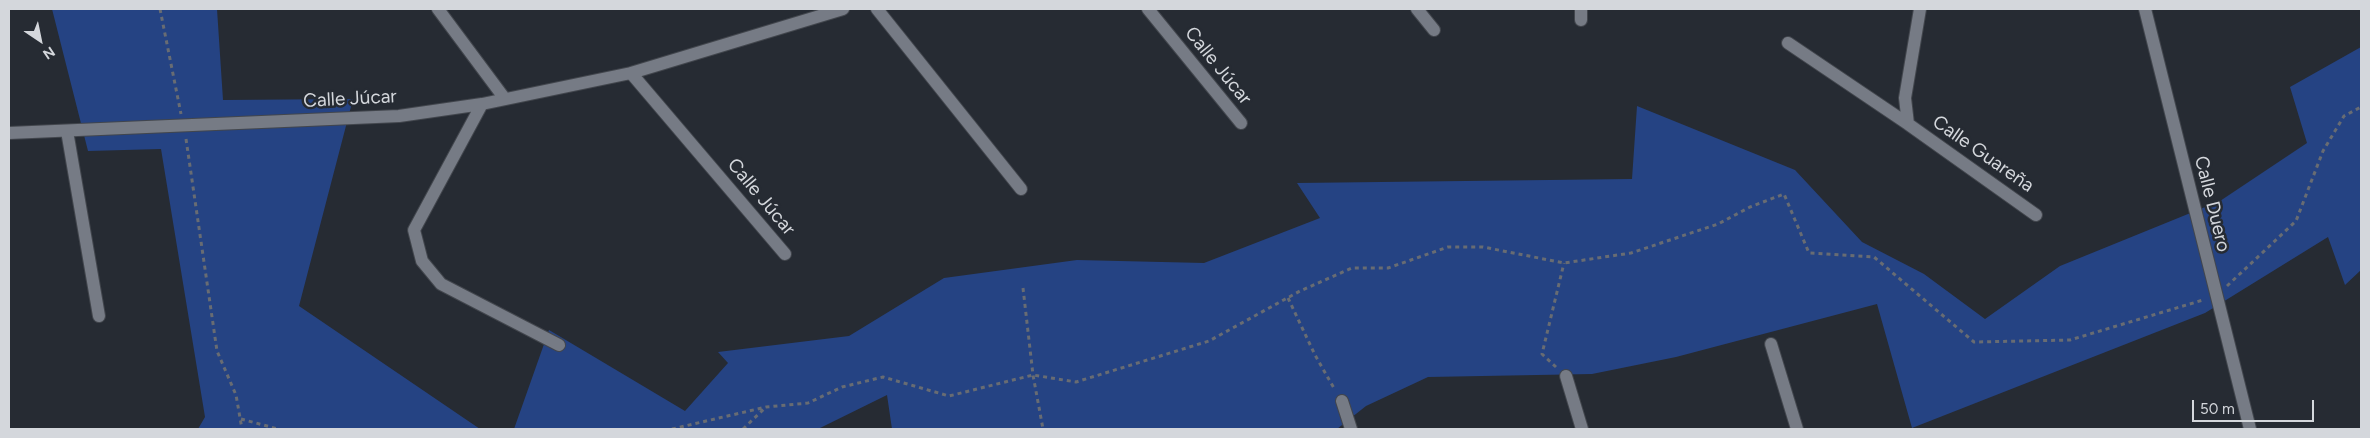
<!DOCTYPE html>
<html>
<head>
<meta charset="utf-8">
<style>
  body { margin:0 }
  #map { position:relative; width:2370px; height:438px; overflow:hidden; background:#262b33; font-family:Figtree,sans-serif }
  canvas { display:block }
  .frame { position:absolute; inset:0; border:10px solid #d4d7dc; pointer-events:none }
  .north { position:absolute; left:15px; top:15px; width:50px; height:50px; -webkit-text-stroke:4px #262b33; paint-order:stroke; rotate:146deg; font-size:14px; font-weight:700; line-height:20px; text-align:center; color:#d4d7dc }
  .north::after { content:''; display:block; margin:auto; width:18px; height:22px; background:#d4d7dc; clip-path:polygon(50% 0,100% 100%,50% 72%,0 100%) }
  .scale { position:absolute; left:2192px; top:400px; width:122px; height:22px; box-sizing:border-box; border:2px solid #d4d7dc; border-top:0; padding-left:6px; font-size:15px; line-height:18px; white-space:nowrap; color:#d4d7dc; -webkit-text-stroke:4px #262b33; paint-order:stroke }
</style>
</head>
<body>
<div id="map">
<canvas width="2370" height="438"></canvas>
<div class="frame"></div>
<div class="north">N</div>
<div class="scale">50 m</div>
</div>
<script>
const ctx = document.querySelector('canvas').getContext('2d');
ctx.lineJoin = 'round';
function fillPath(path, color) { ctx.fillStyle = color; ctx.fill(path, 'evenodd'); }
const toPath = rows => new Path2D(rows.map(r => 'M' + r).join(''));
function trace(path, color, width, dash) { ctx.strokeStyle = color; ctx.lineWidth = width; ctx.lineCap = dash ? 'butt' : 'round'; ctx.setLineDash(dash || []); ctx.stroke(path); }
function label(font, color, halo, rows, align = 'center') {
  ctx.font = font + ' Figtree,sans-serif'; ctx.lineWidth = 5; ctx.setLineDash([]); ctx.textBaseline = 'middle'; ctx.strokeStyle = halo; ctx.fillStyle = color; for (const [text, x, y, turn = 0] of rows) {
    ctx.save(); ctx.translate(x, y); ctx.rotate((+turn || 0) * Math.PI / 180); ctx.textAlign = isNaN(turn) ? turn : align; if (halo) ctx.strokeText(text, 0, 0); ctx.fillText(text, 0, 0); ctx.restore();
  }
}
fillPath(toPath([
  [52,9,217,9,223,100,353,99,299,306,480,429,198,429,205,417,161,149,88,151],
  [2361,47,2361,270,2345,285,2328,237,2205,313,1912,428,1877,304,1676,357,1592,374,1428,377,1366,406,1337,429,892,429,887,395,818,429,514,429,549,330,685,411,728,363,718,352,849,336,944,278,1077,260,1204,263,1320,218,1297,183,1632,179,1637,106,1795,170,1862,242,1924,274,1985,319,2060,266,2220,201,2307,143,2290,87]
]), '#254383');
const minor = toPath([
  [438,9,505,99],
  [877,9,1021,189],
  [1148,9,1241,123],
  [1417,9,1434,30],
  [2145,9,2250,429],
  [1581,20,1581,9],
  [1788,43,1908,124,2036,215],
  [631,73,785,254],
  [482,104,414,230,422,261,441,284,559,345],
  [1908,124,1905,98,1920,9],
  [67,131,99,316],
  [9,133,399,116,482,104,631,73,843,9],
  [1771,344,1797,429],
  [1566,376,1582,429],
  [1342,401,1351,429]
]);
trace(minor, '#42464d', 14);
trace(toPath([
  [160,9,181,114],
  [186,139,217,351,236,395,242,429],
  [2227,286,2296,221,2323,151,2344,116,2361,107],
  [1023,288,1033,375,1043,429],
  [1288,298,1315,355,1335,390],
  [1556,367,1542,354,1564,263],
  [241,419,278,429],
  [672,429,766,407,808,403,842,387,883,377,949,396,1033,375,1076,382,1209,341,1300,291,1352,268,1388,268,1448,247,1483,247,1564,263,1631,253,1718,224,1750,207,1784,194,1809,253,1874,257,1974,342,2070,340,2203,300],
  [743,429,766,407]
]), '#686c73', 3, [4, 4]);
trace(minor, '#767b85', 12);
label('19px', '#d4d7dc', '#262b33', [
  ["Calle Júcar",1218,66,51],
  ["Calle Júcar",350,99,-3],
  ["Calle Guareña",1983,154,35],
  ["Calle Júcar",761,197,50],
  ["Calle Duero",2212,204,76]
]);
</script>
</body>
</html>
